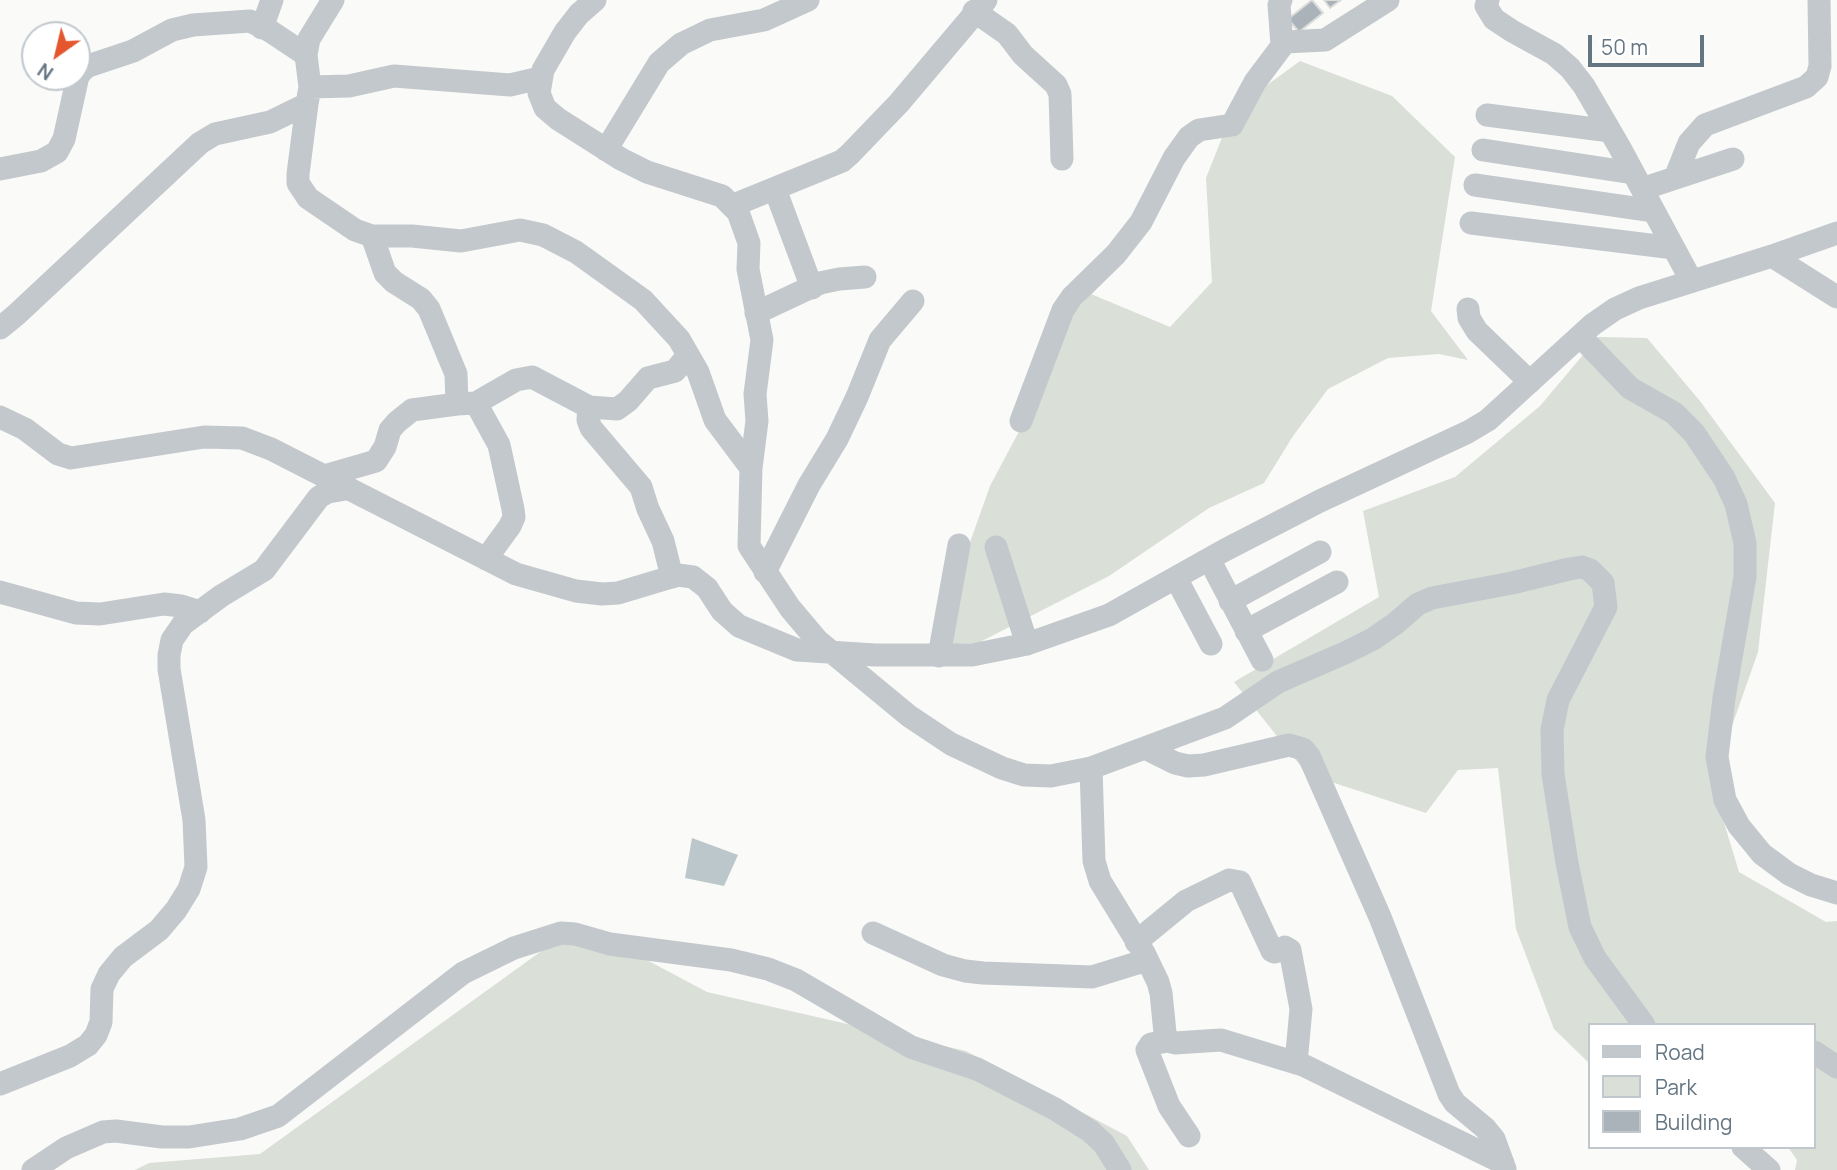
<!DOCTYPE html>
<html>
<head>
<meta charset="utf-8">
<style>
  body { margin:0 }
  #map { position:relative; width:1837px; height:1170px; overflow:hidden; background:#fafaf8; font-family:Manrope,sans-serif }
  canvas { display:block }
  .legend { position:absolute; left:1588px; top:1023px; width:228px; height:126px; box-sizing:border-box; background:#fff; border:2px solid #c1c8cd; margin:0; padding:9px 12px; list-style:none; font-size:21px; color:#657683 }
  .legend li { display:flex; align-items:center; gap:14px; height:35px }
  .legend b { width:35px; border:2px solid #c1c8cd }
  .north { position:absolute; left:21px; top:21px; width:70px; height:70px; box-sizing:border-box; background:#fff; border:2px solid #c1c8cd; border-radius:50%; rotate:214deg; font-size:19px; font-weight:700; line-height:28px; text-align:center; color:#657683 }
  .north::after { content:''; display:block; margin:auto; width:24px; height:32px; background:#e4572e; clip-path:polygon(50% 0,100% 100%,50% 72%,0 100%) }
  .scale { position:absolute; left:1588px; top:35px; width:116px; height:32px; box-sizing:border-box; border:4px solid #657683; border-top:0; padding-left:9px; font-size:21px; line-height:24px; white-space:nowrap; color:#657683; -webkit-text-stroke:5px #fff; paint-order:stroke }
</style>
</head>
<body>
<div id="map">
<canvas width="1837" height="1170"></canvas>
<ul class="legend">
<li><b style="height:9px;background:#c3c8cc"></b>Road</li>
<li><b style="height:19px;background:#dadfd7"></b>Park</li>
<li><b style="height:19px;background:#aab3b9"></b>Building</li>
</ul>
<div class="north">N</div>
<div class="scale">50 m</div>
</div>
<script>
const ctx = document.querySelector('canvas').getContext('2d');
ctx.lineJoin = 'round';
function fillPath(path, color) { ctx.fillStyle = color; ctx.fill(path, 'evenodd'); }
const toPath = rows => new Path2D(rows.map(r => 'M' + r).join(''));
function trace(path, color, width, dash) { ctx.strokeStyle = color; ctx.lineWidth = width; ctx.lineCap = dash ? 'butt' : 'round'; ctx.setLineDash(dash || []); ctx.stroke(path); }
fillPath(toPath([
  [1300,61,1392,96,1455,157,1431,311,1468,360,1439,354,1388,358,1328,389,1293,436,1264,483,1209,508,1109,576,978,643,938,645,963,562,990,486,1025,420,1063,324,1091,294,1170,327,1212,282,1206,178,1233,110],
  [1598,337,1647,338,1700,401,1775,503,1758,652,1712,783,1739,872,1826,922,1837,921,1837,1170,1795,1170,1797,1160,1788,1147,1814,1147,1814,1025,1590,1025,1590,1064,1554,1029,1516,929,1498,768,1458,770,1426,813,1307,774,1234,682,1379,597,1363,511,1455,477,1540,406],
  [579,924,707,992,966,1051,1127,1136,1149,1170,135,1170,149,1163,260,1154]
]), '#dadfd7');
fillPath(toPath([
  [692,838,738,855,724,886,685,878]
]), '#bbc7cb');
const building = toPath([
  [1312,0,1323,13,1299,32,1288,19,1312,0],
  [1324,0,1341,0,1330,8,1324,0]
]);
fillPath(building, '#aab3b9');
trace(building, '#dcdcda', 2);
trace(toPath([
  [595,0,579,14,565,32,543,70,539,93,545,108,558,119,621,159,647,172,722,196,738,212,749,243,748,269,762,340,755,394,757,421,751,468,749,546,790,608,817,640,909,716,951,744,1002,768,1024,775,1051,776,1091,768,1225,718,1278,682,1347,652,1373,639,1396,623,1418,604,1432,598,1512,583,1569,569,1582,567,1590,570,1603,583,1606,607,1558,700,1552,730,1553,774,1567,863,1580,927,1595,958,1644,1025],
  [1281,0,1279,5,1282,45],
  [1488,0,1486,6,1494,19,1512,31,1554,54,1570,68,1584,86,1620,148,1691,280],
  [974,11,1007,34,1023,55,1056,85,1060,94,1062,159],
  [262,28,272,0],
  [310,87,349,86,394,76,510,85,540,78],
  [307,104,298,174,298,183,308,198,355,230,372,236,412,236,461,241,520,230,543,235,576,252,643,300,679,339,698,372,715,420,751,468],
  [1487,115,1610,131],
  [606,150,659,63,681,44,710,30,764,20,808,0],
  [1483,150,1633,173],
  [0,169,41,161,57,152,64,139,78,76,82,71,88,66,133,51,172,30,193,25,250,21,270,31,306,55],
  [1675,178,1689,143,1705,125,1806,87,1817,77,1820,66,1819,0],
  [1475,185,1654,211],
  [775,189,812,288],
  [1642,189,1733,159],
  [734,205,842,161,850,154,899,103,986,0],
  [1471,223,1674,248],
  [372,236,385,273,394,282,421,299,429,309,456,374,457,404,476,403,516,380,532,377,589,407,617,409,628,401,648,378,675,371,688,355],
  [1772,256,1837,297],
  [1468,309,1469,318,1477,331,1530,382],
  [756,313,820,283,839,279,865,277],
  [0,328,16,315,200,143,215,134,270,122,307,104,310,87,306,55,309,39,333,0],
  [1580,336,1630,388,1674,413,1694,433,1724,478,1736,504,1745,543,1745,577,1724,698,1717,757,1725,800,1739,826,1762,854,1789,874,1811,885,1837,893],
  [476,403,499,445,513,509,514,517,510,526,486,559],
  [589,407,588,420,591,428,641,487,648,509,663,541,672,577],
  [0,417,25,429,58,454,71,458,204,437,242,438,271,449,516,574,576,591,602,594,618,593,678,575,693,577,707,588,722,611,739,626,797,650,875,655,972,655,1027,644,1109,615,1225,550,1320,501,1468,432,1488,420,1592,325,1615,309,1639,298,1772,256,1837,233],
  [1021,421,1063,310,1072,297,1116,254,1141,222,1174,158,1189,137,1199,130,1232,125,1255,82,1285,42,1325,40,1388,0],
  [324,476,376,461,385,447,390,430,397,422,412,410,457,404],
  [996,547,1027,644],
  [1209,559,1262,660],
  [765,572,809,485,837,439,857,397,880,340,913,301],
  [1176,578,1211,644],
  [0,592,76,613,100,614,164,604,181,606,200,612],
  [1230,601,1320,552],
  [1246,631,1337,582],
  [939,656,959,545],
  [1147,749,1175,763,1188,766,1204,765,1289,745,1303,749,1309,756,1380,917,1449,1094,1455,1103,1485,1128,1494,1139,1505,1169],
  [1091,768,1094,861,1100,881,1144,953,1158,982,1161,993,1165,1033,1168,1041,1175,1043,1221,1040,1303,1065,1503,1163],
  [873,933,943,965,965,971,983,973,1092,977,1147,960],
  [1136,942,1186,901,1229,880,1240,882,1272,951,1275,952,1285,947,1290,950,1301,1009,1296,1063],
  [1168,1041,1151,1044,1147,1050,1169,1106,1189,1136],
  [1814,1052,1837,1067],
  [0,1084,70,1056,88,1045,96,1035,101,1022,102,989,109,974,123,957,159,930,176,910,189,889,196,867,194,820,169,669,169,655,172,640,183,624,221,596,264,570,319,497,328,492,346,489],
  [1743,1147,1769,1170],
  [33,1170,66,1148,103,1132,116,1131,162,1137,189,1137,240,1129,278,1116,463,973,514,948,561,933,575,934,610,944,731,960,768,969,796,980,911,1047,977,1069,1055,1109,1090,1131,1104,1144,1120,1170]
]), '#c3c8cc', 23);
</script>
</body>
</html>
